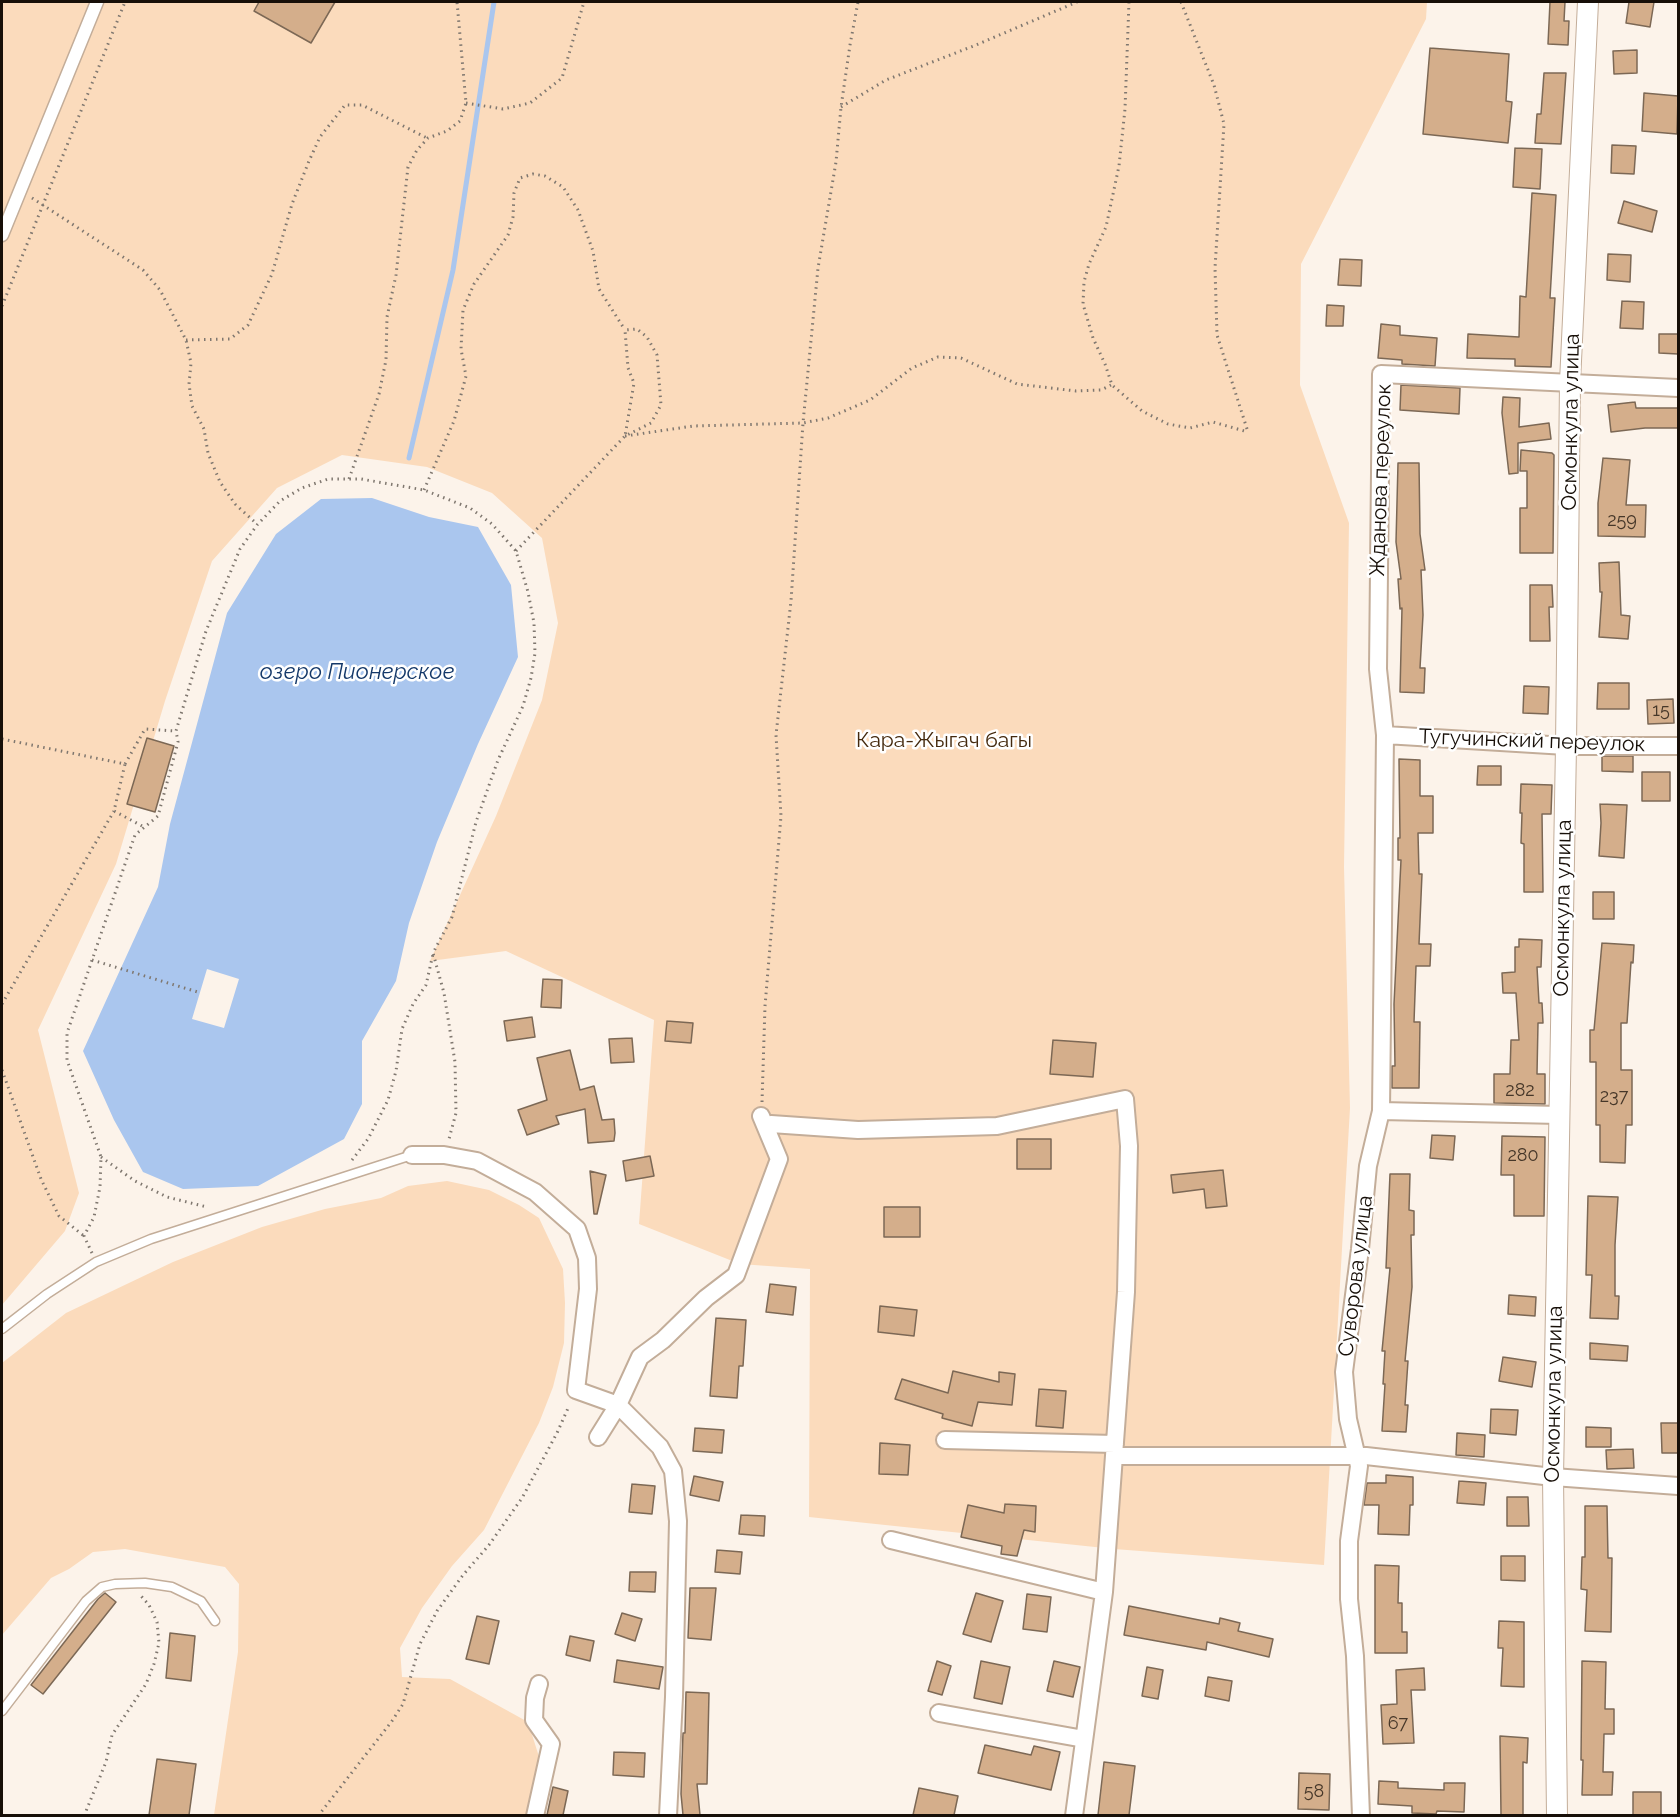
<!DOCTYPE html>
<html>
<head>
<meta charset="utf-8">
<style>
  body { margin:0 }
  #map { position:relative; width:1680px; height:1817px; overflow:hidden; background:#fcf3ea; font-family:Raleway,sans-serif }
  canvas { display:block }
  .frame { position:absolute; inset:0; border:3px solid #170f08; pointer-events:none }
</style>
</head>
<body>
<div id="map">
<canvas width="1680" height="1817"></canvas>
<div class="frame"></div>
</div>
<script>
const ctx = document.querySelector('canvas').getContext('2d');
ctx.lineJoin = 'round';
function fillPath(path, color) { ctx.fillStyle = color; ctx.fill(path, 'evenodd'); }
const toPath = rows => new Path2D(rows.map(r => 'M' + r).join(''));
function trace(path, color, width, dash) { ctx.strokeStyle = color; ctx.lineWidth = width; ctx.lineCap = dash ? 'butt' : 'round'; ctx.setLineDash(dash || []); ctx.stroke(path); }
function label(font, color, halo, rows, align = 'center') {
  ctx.font = font + ' Raleway,sans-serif'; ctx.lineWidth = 5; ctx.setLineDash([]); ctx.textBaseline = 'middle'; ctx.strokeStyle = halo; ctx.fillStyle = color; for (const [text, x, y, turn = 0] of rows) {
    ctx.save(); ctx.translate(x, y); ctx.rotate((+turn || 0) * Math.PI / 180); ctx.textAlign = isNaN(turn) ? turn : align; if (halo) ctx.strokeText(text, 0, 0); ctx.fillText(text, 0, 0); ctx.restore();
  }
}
fillPath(toPath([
  [2,2,1427,2,1426,19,1301,264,1300,385,1349,523,1344,867,1350,1108,1324,1565,1114,1549,809,1517,810,1269,740,1264,639,1224,654,1020,506,951,430,961,496,816,542,700,558,623,542,538,492,493,427,467,342,455,277,488,212,561,165,701,116,864,38,1030,79,1193,65,1231,2,1305],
  [447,1181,489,1190,519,1205,539,1218,563,1269,565,1303,564,1343,553,1387,539,1423,484,1530,452,1566,422,1608,400,1648,402,1677,450,1679,528,1722,541,1763,530,1815,214,1815,238,1652,239,1584,225,1567,125,1549,93,1552,69,1569,51,1578,2,1635,2,1363,66,1313,173,1262,262,1227,325,1209,381,1198,408,1186]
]), '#fbdbbc');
fillPath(toPath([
  [372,498,429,517,478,527,511,585,518,657,478,744,437,842,409,923,396,981,362,1041,362,1104,344,1139,258,1186,183,1189,143,1172,114,1120,83,1051,158,887,170,824,227,613,276,534,321,499],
  [207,969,239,979,224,1028,192,1019]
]), '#aac6ee');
trace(toPath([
  [409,458,453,270,494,2]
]), '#aac6ee', 5);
const building = toPath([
  [259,2,335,2,311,43,254,11,259,2],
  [1550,2,1565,2,1564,21,1569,21,1568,45,1548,44,1550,2],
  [1629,2,1654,2,1650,27,1626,23,1629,2],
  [1430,48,1509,54,1506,101,1512,102,1508,143,1423,134,1430,48],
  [1637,50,1637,73,1614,74,1613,51,1637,50],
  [1544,73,1566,73,1561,144,1535,143,1537,114,1541,114,1544,73],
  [1644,93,1678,96,1677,134,1642,131,1644,93],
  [1612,145,1636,146,1634,174,1611,173,1612,145],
  [1515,148,1542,149,1540,189,1513,187,1515,148],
  [1532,193,1556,195,1550,298,1555,298,1551,367,1515,366,1515,359,1467,358,1468,334,1519,337,1520,296,1526,297,1532,193],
  [1624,201,1657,211,1652,232,1618,223,1624,201],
  [1608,254,1631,255,1630,282,1607,280,1608,254],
  [1340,259,1362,260,1361,286,1338,285,1340,259],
  [1622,301,1644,302,1643,329,1620,328,1622,301],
  [1327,305,1344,306,1343,326,1326,326,1327,305],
  [1381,324,1400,326,1400,335,1437,338,1435,366,1402,364,1402,360,1378,358,1381,324],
  [1659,334,1678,334,1678,354,1659,353,1659,334],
  [1401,385,1460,388,1459,414,1400,410,1401,385],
  [1503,397,1520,398,1519,427,1549,423,1551,439,1518,443,1518,473,1509,474,1502,413,1503,397],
  [1635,402,1636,408,1678,408,1678,428,1645,428,1611,432,1608,405,1635,402],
  [1521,450,1552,453,1554,455,1553,553,1520,553,1520,508,1527,508,1527,471,1520,471,1521,450],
  [1603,458,1630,460,1626,505,1646,505,1645,537,1598,536,1598,503,1603,458],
  [1398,463,1419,463,1420,534,1425,570,1421,570,1423,615,1420,668,1425,668,1424,693,1400,692,1402,608,1400,609,1398,579,1401,579,1396,542,1398,463],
  [1619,562,1621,615,1630,616,1628,639,1599,637,1602,592,1600,592,1599,563,1619,562],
  [1530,585,1552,585,1553,607,1549,607,1550,641,1530,641,1530,585],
  [1598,683,1629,683,1629,709,1597,709,1598,683],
  [1524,686,1549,687,1548,714,1523,713,1524,686],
  [1673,699,1674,723,1648,724,1647,700,1673,699],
  [147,738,174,746,155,812,127,804,147,738],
  [1602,756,1633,756,1633,772,1602,771,1602,756],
  [1399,759,1420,760,1420,796,1433,796,1433,833,1418,833,1419,874,1422,874,1419,944,1431,944,1430,966,1416,966,1414,1022,1420,1022,1419,1088,1392,1088,1392,1066,1395,1066,1394,1004,1401,860,1398,860,1398,838,1400,838,1399,759],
  [1478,766,1501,766,1501,785,1477,785,1478,766],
  [1642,772,1670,772,1670,801,1642,801,1642,772],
  [1521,784,1552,785,1551,814,1542,814,1543,892,1524,892,1524,844,1521,843,1522,813,1520,813,1521,784],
  [1600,804,1627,805,1624,858,1599,856,1601,823,1600,804],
  [1593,892,1614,892,1614,919,1593,919,1593,892],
  [1519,939,1542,940,1541,967,1537,967,1539,1003,1542,1003,1543,1023,1538,1023,1537,1074,1545,1074,1545,1104,1494,1103,1494,1074,1510,1074,1511,1040,1519,1040,1516,993,1503,993,1502,973,1515,972,1515,947,1519,947,1519,939],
  [1602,943,1634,945,1633,963,1631,962,1627,1023,1621,1023,1621,1070,1632,1070,1632,1125,1626,1125,1625,1163,1600,1162,1600,1125,1596,1125,1596,1062,1590,1062,1590,1030,1594,1030,1602,943],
  [543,979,562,980,561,1008,541,1007,543,979],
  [532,1017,535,1037,507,1041,504,1021,532,1017],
  [667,1021,693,1023,691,1043,665,1041,667,1021],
  [632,1038,634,1062,611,1063,609,1039,632,1038],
  [1053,1040,1096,1043,1093,1077,1050,1074,1053,1040],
  [570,1050,580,1090,594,1086,602,1120,614,1119,615,1133,614,1141,588,1143,585,1109,556,1116,559,1124,527,1135,518,1110,547,1100,537,1058,570,1050],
  [1432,1135,1455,1136,1453,1160,1430,1158,1432,1135],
  [1502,1136,1545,1137,1544,1216,1514,1216,1514,1175,1501,1175,1502,1136],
  [1017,1139,1051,1139,1051,1169,1017,1169,1017,1139],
  [650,1156,654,1176,626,1181,623,1161,650,1156],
  [1223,1170,1227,1206,1206,1208,1204,1189,1173,1193,1171,1175,1223,1170],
  [590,1171,606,1175,597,1214,594,1214,590,1171],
  [1390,1174,1410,1174,1409,1210,1414,1211,1414,1235,1411,1235,1412,1287,1405,1361,1408,1361,1405,1405,1408,1405,1406,1432,1382,1431,1385,1384,1383,1384,1385,1351,1382,1351,1390,1268,1386,1268,1390,1174],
  [1588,1196,1618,1197,1615,1245,1615,1296,1619,1296,1618,1319,1590,1318,1592,1275,1586,1275,1588,1196],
  [884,1207,920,1207,920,1237,884,1237,884,1207],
  [770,1284,796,1287,793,1315,766,1312,770,1284],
  [1509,1295,1536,1297,1535,1316,1508,1314,1509,1295],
  [880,1306,917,1310,914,1336,878,1332,880,1306],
  [716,1318,746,1320,743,1366,739,1366,737,1398,710,1396,716,1318],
  [1590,1343,1628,1346,1627,1361,1590,1359,1590,1343],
  [1503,1357,1536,1362,1532,1387,1499,1381,1503,1357],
  [953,1371,999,1382,999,1372,1015,1374,1012,1405,978,1402,972,1426,942,1418,943,1414,895,1399,902,1379,948,1393,953,1371],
  [1039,1389,1066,1391,1063,1428,1036,1426,1039,1389],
  [1491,1409,1518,1410,1516,1435,1490,1433,1491,1409],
  [1661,1423,1678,1423,1678,1453,1662,1453,1661,1423],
  [1586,1427,1611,1428,1611,1447,1586,1447,1586,1427],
  [695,1428,724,1430,722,1453,693,1451,695,1428],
  [1457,1433,1485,1435,1484,1457,1456,1455,1457,1433],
  [880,1443,910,1445,908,1475,879,1474,880,1443],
  [1633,1449,1634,1468,1607,1469,1606,1450,1633,1449],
  [1386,1475,1413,1477,1413,1505,1410,1505,1409,1535,1378,1534,1379,1505,1364,1505,1367,1483,1386,1483,1386,1475],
  [694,1476,723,1482,719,1501,690,1495,694,1476],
  [1459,1481,1486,1483,1484,1505,1457,1503,1459,1481],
  [632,1484,655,1486,652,1514,629,1512,632,1484],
  [1507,1497,1528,1497,1529,1526,1507,1526,1507,1497],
  [1005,1504,1036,1506,1035,1532,1024,1530,1017,1556,1001,1554,1002,1546,961,1537,968,1505,1004,1513,1005,1504],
  [1585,1506,1607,1506,1608,1558,1612,1558,1611,1632,1585,1631,1587,1590,1581,1589,1582,1557,1585,1557,1585,1506],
  [741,1515,765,1516,764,1536,739,1534,741,1515],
  [717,1550,742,1552,740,1574,715,1572,717,1550],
  [1501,1556,1525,1556,1525,1581,1501,1580,1501,1556],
  [1375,1565,1399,1566,1398,1603,1402,1603,1402,1632,1407,1632,1407,1653,1375,1653,1375,1565],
  [630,1572,656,1572,655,1592,629,1591,630,1572],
  [690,1588,716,1588,711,1640,688,1638,690,1588],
  [105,1593,116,1602,43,1694,31,1685,98,1599,105,1593],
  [976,1593,1003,1601,991,1642,963,1634,976,1593],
  [1027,1594,1051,1597,1047,1632,1023,1629,1027,1594],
  [1129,1606,1219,1624,1220,1618,1240,1623,1238,1631,1273,1639,1269,1657,1207,1642,1206,1650,1124,1635,1129,1606],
  [622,1613,642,1619,635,1641,615,1634,622,1613],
  [477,1616,499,1621,489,1664,466,1659,477,1616],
  [1499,1621,1524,1622,1524,1687,1501,1686,1503,1648,1498,1648,1499,1621],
  [170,1633,195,1636,191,1681,166,1678,170,1633],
  [570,1636,594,1641,590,1661,566,1655,570,1636],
  [617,1660,663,1667,659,1689,614,1682,617,1660],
  [937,1661,951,1666,942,1695,928,1691,937,1661],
  [981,1661,1010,1667,1002,1704,974,1698,981,1661],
  [1054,1661,1080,1667,1073,1697,1047,1691,1054,1661],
  [1582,1661,1606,1662,1605,1709,1614,1709,1614,1734,1604,1734,1603,1772,1613,1772,1612,1795,1582,1795,1583,1760,1581,1760,1582,1661],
  [1147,1667,1163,1670,1158,1699,1142,1696,1147,1667],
  [1424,1668,1425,1690,1411,1690,1414,1743,1383,1744,1381,1705,1397,1704,1396,1670,1424,1668],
  [1208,1677,1232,1681,1229,1701,1205,1696,1208,1677],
  [686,1692,709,1693,707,1784,697,1784,700,1815,683,1815,681,1794,683,1733,685,1733,686,1692],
  [1500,1736,1528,1738,1527,1763,1523,1762,1523,1815,1501,1815,1500,1736],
  [985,1745,1031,1755,1034,1746,1060,1752,1051,1790,978,1773,985,1745],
  [614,1752,645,1753,644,1777,613,1775,614,1752],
  [157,1759,196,1764,189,1815,149,1815,157,1759],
  [1104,1762,1135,1766,1129,1815,1098,1815,1104,1762],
  [1299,1773,1330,1774,1329,1810,1298,1809,1299,1773],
  [1379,1781,1398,1782,1398,1788,1444,1790,1444,1783,1465,1783,1464,1812,1437,1811,1436,1814,1412,1813,1412,1806,1378,1804,1379,1781],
  [553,1787,568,1791,563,1815,547,1815,553,1787],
  [919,1788,958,1796,954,1815,913,1815,919,1788],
  [1633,1792,1661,1792,1661,1815,1633,1815,1633,1792]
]);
fillPath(building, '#d4ae8b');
trace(building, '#7c6855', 1.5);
const service = toPath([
  [2,1329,47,1294,96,1262,151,1239,412,1155],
  [2,1711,86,1601,102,1587,115,1584,145,1583,172,1587,201,1601,215,1621]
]);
const pedestrian = toPath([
  [2,235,97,2]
]);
const minor = toPath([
  [1385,735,1566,746,1678,746],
  [1381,1111,1559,1115],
  [771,1124,858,1130,997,1126,1125,1099,1129,1146,1126,1292,1104,1592],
  [412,1155,444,1155,477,1161,535,1192,577,1229,587,1258,588,1289,576,1390,618,1405,660,1447,673,1471,678,1521,674,1697,668,1816],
  [598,1437,618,1405,640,1357,663,1340,706,1298,736,1275,779,1159,761,1116],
  [945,1440,1115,1444],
  [1114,1456,1366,1456,1553,1477,1678,1486],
  [891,1540,1104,1592,1074,1816],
  [939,1713,1084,1739],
  [535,1816,551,1744,534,1720,535,1698,539,1684],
  [1361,1816,1355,1656,1349,1599,1349,1541,1359,1466,1348,1419,1344,1372,1360,1249,1368,1166,1381,1111,1385,735,1378,669,1381,374,1678,388]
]);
const tertiary = toPath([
  [1557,1816,1553,1477,1566,746,1570,382,1588,2]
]);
trace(service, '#c3ad99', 11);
trace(pedestrian, '#c3ad99', 15);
trace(minor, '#c3ad99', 20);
trace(tertiary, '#c3ad99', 22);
trace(toPath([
  [1129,2,1125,109,1119,166,1106,227,1089,264,1084,282,1083,304,1093,338,1105,364,1112,385,1142,411,1168,424,1190,428,1213,422,1248,432],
  [1181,2,1214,85,1224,124,1215,268,1217,335,1248,432],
  [466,103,503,109,530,103,562,78,584,2],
  [841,107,886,80,976,45,1077,2],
  [32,198,143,270,160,290,186,340,191,363,189,384,192,406,204,429,208,453,220,482,235,504,257,524],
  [2,306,125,2],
  [186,340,230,339,248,325,272,274,292,204,309,161,320,137,345,105,362,105,427,138],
  [625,436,693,426,803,423,828,418,870,400,912,368,938,357,961,358,1017,384,1076,391,1101,390,1111,385],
  [349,479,379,394,386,360,387,317,396,275,408,167,417,150,428,138,447,131,460,121,466,103,457,2],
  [424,490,454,421,466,376,461,349,463,310,474,284,508,235,513,217,514,193,520,178,533,174,545,176,563,187,578,210,593,251,599,289,625,330],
  [516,551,625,436,651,423,661,405,657,355,647,337,637,329,625,330,628,368,634,383,625,436],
  [2,739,125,764,114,811,144,827],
  [125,764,145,729,175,731],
  [92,960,201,993],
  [2,1004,114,811],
  [2,1070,41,1179,59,1216,84,1236],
  [762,1102,765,1006,781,816,776,735,791,601,803,423,818,268,836,162,841,107,850,45,858,2],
  [101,1157,135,1181,167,1197,207,1207],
  [352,1160,368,1139,388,1100,396,1071,402,1029,413,1004,426,985,433,954],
  [92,1253,84,1236,94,1217,100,1187,101,1157,67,1060,67,1033,135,835,158,816,178,742,176,731,206,631,240,549,257,525,280,501,302,488,328,479,361,479,424,490,470,508,492,524,516,551,528,592,534,623,535,653,531,678,523,706,498,760,476,822,452,917,433,953,444,993,455,1062,456,1113,449,1139],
  [84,1816,106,1762,112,1735,146,1684,154,1664,159,1643,157,1622,149,1605,141,1596],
  [318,1816,392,1721,403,1704,420,1644,437,1611,463,1575,489,1545,522,1498,557,1433,569,1406]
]), '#7f776f', 3, [1.5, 4.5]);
trace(service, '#fff', 8);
trace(pedestrian, '#fff', 12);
trace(minor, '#fff', 16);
trace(tertiary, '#fff', 20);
label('18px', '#463729', null, [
  ["259",1622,521],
  ["15",1661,711],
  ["282",1520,1091],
  ["237",1614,1097],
  ["280",1523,1156],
  ["67",1398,1724],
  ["58",1314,1792]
]);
label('21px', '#170f08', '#fff', [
  ["Осмонкула улица",1571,422,-89],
  ["Жданова переулок",1381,480,-88],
  ["Тугучинский переулок",1532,741,2],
  ["Осмонкула улица",1563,908,-89],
  ["Суворова улица",1356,1276,-83],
  ["Осмонкула улица",1554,1394,-89]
]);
label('21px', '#452a0e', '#fff', [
  ["Кара-Жыгач багы",944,741]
]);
label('italic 22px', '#143869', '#fff', [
  ["озеро Пионерское",357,672]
]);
</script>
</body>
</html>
